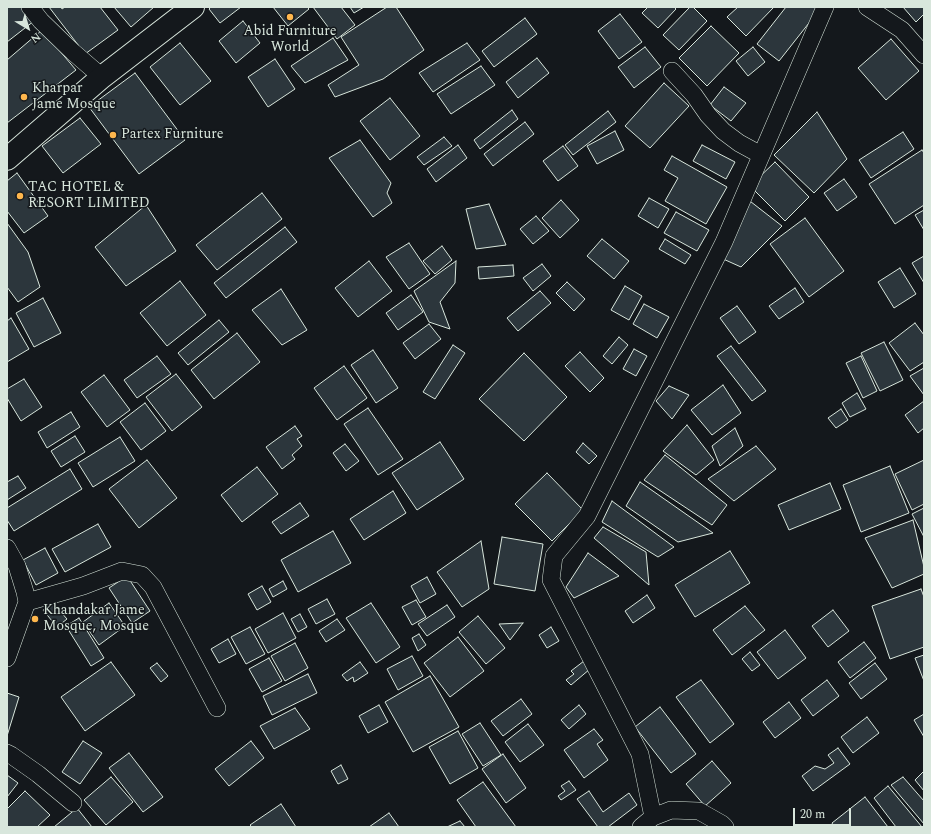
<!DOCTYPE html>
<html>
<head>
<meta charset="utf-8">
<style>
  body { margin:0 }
  #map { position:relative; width:931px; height:834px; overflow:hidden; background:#14181c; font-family:Spectral,serif }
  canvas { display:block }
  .frame { position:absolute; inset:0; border:8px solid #d8e6dc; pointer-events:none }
  .north { position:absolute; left:8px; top:8px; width:40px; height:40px; -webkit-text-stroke:3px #14181c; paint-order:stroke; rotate:142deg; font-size:11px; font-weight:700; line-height:16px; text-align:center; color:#d8e6dc }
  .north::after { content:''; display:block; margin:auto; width:14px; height:18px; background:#d8e6dc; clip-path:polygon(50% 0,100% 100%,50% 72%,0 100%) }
  .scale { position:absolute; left:793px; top:808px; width:58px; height:18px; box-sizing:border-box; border:2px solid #d8e6dc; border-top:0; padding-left:5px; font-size:12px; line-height:14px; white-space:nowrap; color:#d8e6dc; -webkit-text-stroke:3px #14181c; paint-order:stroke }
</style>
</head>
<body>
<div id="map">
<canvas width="931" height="834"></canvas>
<div class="frame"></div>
<div class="north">N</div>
<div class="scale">20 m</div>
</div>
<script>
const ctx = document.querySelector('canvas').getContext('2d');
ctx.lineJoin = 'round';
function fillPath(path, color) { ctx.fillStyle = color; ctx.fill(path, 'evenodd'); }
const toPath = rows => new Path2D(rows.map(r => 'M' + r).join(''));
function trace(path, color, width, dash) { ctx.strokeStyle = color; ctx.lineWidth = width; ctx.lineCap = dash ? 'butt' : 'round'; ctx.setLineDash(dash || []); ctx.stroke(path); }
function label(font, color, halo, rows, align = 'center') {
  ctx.font = font + ' Spectral,serif'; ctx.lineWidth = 3; ctx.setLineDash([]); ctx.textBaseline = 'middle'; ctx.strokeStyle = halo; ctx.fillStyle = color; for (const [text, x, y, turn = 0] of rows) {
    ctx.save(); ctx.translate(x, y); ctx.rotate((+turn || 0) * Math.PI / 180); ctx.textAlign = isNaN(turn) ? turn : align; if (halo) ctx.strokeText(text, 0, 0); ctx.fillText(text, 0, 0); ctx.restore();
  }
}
const building = toPath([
  [7,7,23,7,34,21,7,42,7,7],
  [49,7,61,7,62,9,65,7,100,7,118,30,85,54,49,7],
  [114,7,154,7,131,27,114,7],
  [211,7,241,7,220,23,209,9,211,7],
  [273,7,307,7,309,9,288,26,273,7],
  [313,7,341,7,355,25,337,39,313,7],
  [350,7,364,7,354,13,350,7],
  [387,7,396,7,424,50,383,79,335,97,328,85,359,65,341,37,387,7],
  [648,7,674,7,676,9,658,28,642,13,648,7],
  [690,7,693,7,707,21,679,50,663,35,690,7],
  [738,7,774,7,746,36,727,17,738,7],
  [786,7,817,7,820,9,779,61,757,44,786,7],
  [903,7,924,7,924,14,916,22,903,7],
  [620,14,642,42,619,59,598,31,620,14],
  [525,18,537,34,494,67,482,51,525,18],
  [243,21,260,43,236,63,219,41,243,21],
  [711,26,739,53,707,86,679,58,711,26],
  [42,30,76,70,7,123,7,60,42,30],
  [333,38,348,60,305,83,291,66,333,38],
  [891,39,919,71,886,100,858,68,891,39],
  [180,43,211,81,180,105,150,67,180,43],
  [467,43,480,60,433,92,419,73,467,43],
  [645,47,661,67,634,88,618,67,645,47],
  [753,47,765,62,748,76,736,61,753,47],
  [537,58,549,73,518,98,506,82,537,58],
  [275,59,295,89,268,107,248,77,275,59],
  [481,66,495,85,451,114,437,94,481,66],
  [135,73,185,140,139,174,89,107,135,73],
  [664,83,689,106,650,148,625,126,664,83],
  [724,87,746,103,731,121,710,105,724,87],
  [390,98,420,136,390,160,360,121,390,98],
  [512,110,518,119,480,149,474,140,512,110],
  [608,111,616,122,573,155,565,145,608,111],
  [817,112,847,159,814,193,774,155,817,112],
  [80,118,101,144,63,173,42,146,80,118],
  [525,122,534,134,493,166,484,154,525,122],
  [615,131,624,150,597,164,587,146,615,131],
  [903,132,914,149,871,178,859,160,903,132],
  [444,137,452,146,424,165,417,157,444,137],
  [360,140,391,183,387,193,392,203,373,217,329,158,360,140],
  [458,145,467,158,436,182,427,169,458,145],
  [702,145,735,162,726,179,693,161,702,145],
  [563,146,578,166,558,181,543,161,563,146],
  [922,150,924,153,924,205,895,224,869,184,922,150],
  [672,156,727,187,706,224,665,201,678,178,664,170,672,156],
  [775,162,809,197,785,221,750,186,775,162],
  [17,173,48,216,24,233,7,211,7,181,17,173],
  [844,179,857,197,837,211,824,193,844,179],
  [262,193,282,219,217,270,196,245,262,193],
  [649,198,669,209,658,228,638,216,649,198],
  [746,198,782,226,741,267,721,258,746,198],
  [561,200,579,220,560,238,542,218,561,200],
  [489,204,506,245,476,249,466,209,489,204],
  [146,205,176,251,126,286,95,247,146,205],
  [924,210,924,230,915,215,924,210],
  [676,212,709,230,697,251,664,233,676,212],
  [536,216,549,231,533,244,520,229,536,216],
  [805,218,844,271,809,297,770,244,805,218],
  [7,223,28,252,40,287,18,302,7,287,7,223],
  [285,227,297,242,226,298,214,283,285,227],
  [602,239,629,261,614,279,587,256,602,239],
  [665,239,691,255,685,264,659,249,665,239],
  [409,243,430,274,409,289,386,257,409,243],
  [442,246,452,260,435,274,423,261,442,246],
  [924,256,924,283,912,263,924,256],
  [369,261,392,291,358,317,335,288,369,261],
  [456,261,455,283,440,302,450,329,429,322,414,291,456,261],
  [542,264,551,276,533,291,523,278,542,264],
  [513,265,514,276,479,279,478,267,513,265],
  [900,268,916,294,894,308,878,282,900,268],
  [180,281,206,315,167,346,140,313,180,281],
  [567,282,585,299,574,311,556,293,567,282],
  [625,286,642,296,629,320,611,310,625,286],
  [795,288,804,302,779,319,769,306,795,288],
  [281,289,307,330,282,345,252,310,281,289],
  [540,291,551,303,518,331,507,318,540,291],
  [411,295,423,312,398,330,386,313,411,295],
  [43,298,61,333,34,347,16,313,43,298],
  [644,304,669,317,657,338,633,324,644,304],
  [737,306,756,332,739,344,720,318,737,306],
  [11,318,29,349,7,362,7,321,11,318],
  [219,320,229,332,188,365,178,353,219,320],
  [915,323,924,335,924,362,910,371,889,343,915,323],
  [429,324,441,339,415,359,403,343,429,324],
  [237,333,260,362,214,399,191,370,237,333],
  [619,337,628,345,612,364,603,356,619,337],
  [884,342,903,380,880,391,861,353,884,342],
  [453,345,465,353,435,399,423,392,453,345],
  [731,346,766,391,752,401,717,356,731,346],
  [634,349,647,356,636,376,623,369,634,349],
  [373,350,398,388,376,403,351,365,373,350],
  [580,352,604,378,590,392,565,366,580,352],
  [524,353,567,397,524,441,479,399,524,353],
  [157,356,171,374,137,398,124,380,157,356],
  [861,356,877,391,863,398,846,363,861,356],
  [344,366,367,398,337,420,314,388,344,366],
  [924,368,924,395,910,376,924,368],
  [176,374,202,407,172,431,146,397,176,374],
  [104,375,130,410,107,427,81,392,104,375],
  [24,379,42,407,21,421,7,398,7,389,24,379],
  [723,385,741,413,712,435,691,410,723,385],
  [669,386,689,395,672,419,656,401,669,386],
  [857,393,866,409,850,417,842,403,857,393],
  [924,401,924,428,918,433,905,415,924,401],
  [145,403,166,431,141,450,120,422,145,403],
  [368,408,403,459,378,475,344,424,368,408],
  [841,409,848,420,836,428,828,418,841,409],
  [71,412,80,427,47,448,38,432,71,412],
  [687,425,714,460,696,475,663,451,687,425],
  [295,426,302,436,297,439,302,446,292,455,295,459,282,469,266,447,295,426],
  [735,428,743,446,720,466,712,446,735,428],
  [75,436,85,452,61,467,51,451,75,436],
  [120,437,135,461,93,487,78,463,120,437],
  [440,442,464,479,417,510,392,473,440,442],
  [583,443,597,456,589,464,576,452,583,443],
  [345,444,359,461,346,471,333,453,345,444],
  [756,446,776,469,734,501,708,479,756,446],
  [665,455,727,505,712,525,644,480,665,455],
  [147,460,177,498,139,528,109,489,147,460],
  [924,460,924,504,912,510,895,474,924,460],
  [890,466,909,513,861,532,843,485,890,466],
  [257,467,278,494,242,522,221,495,257,467],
  [70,469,82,489,14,531,7,520,7,508,70,469],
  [547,473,583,510,552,541,515,504,547,473],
  [18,476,26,488,7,500,7,482,18,476],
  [640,482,713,533,678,542,626,506,640,482],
  [830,483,841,509,789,530,778,505,830,483],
  [393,491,406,513,364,540,350,519,393,491],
  [612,501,674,547,658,557,602,522,612,501],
  [300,503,309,516,281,534,272,522,300,503],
  [924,508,924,537,912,514,924,508],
  [913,520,924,567,924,574,892,588,865,538,913,520],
  [98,524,111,547,65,572,52,549,98,524],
  [603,527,646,552,649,585,594,538,603,527],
  [333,531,351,563,298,592,281,560,333,531],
  [502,537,543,544,535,591,494,584,502,537],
  [481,541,489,589,462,607,437,572,481,541],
  [45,548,58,573,36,585,23,560,45,548],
  [730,551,750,583,695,617,675,585,730,551],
  [588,553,619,576,574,598,566,587,588,553],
  [127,576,150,611,132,623,109,588,127,576],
  [427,577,436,594,420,603,411,586,427,577],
  [283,581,287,589,273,597,269,589,283,581],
  [262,586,271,602,257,610,248,594,262,586],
  [921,589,924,597,924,647,890,659,872,606,921,589],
  [647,595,655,608,633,623,625,611,647,595],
  [327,599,335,614,316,624,308,609,327,599],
  [416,600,426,617,412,625,402,607,416,600],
  [52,602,67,619,57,627,43,610,52,602],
  [109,603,125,626,99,645,83,622,109,603],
  [371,603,400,647,376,663,346,618,371,603],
  [447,605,455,617,427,636,418,624,447,605],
  [745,606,765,630,732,655,713,630,745,606],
  [833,610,849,631,828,647,812,626,833,610],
  [283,613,296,638,268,653,255,629,283,613],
  [300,614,307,627,298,632,291,619,300,614],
  [478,616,505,648,486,664,459,632,478,616],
  [79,618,104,658,91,666,66,626,79,618],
  [337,619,345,630,326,642,319,631,337,619],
  [523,623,510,640,499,624,523,623],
  [250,627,265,654,246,664,231,637,250,627],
  [551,627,559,641,547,648,539,635,551,627],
  [785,630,806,658,778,679,757,652,785,630],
  [419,634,426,645,418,651,412,638,419,634],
  [458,637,484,671,450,697,424,663,458,637],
  [228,639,236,654,219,663,211,649,228,639],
  [864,642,876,658,850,678,838,662,864,642],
  [295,643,308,668,285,681,271,656,295,643],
  [750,652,760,665,752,671,742,659,750,652],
  [924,655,924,681,915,658,924,655],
  [412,656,423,676,398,690,387,669,412,656],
  [269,658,282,681,262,692,249,669,269,658],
  [584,661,590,669,571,685,566,680,574,674,571,671,584,661],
  [111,662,135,695,85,731,61,697,111,662],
  [360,662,368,673,354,682,353,677,347,681,342,675,360,662],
  [157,663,168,676,161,682,150,668,157,663],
  [875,663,887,679,861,699,849,683,875,663],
  [308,674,317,693,272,715,263,696,308,674],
  [430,676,459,727,413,752,385,702,430,676],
  [701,680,734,724,710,743,676,697,701,680],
  [827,680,839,696,813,716,801,700,827,680],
  [7,693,19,697,7,736,7,693],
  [521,699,532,714,503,736,491,721,521,699],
  [789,702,801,718,775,738,763,722,789,702],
  [379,705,388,722,368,733,359,716,379,705],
  [579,705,586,714,569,729,561,720,579,705],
  [660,707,696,754,671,773,635,727,660,707],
  [295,708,310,729,274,749,260,726,295,708],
  [924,714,924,737,914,720,924,714],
  [867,717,879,733,853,753,841,737,867,717],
  [480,723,501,755,483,766,462,734,480,723],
  [528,724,544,745,520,762,505,742,528,724],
  [594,729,603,740,597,744,608,760,584,778,564,750,594,729],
  [458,731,478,768,450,784,429,747,458,731],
  [83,741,102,753,80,784,62,772,83,741],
  [251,741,264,758,229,786,215,769,251,741],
  [838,748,850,764,813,791,802,776,815,766,825,769,834,763,828,755,838,748],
  [129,753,163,797,143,812,109,768,129,753],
  [503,754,526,788,506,803,482,769,503,754],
  [712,761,731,783,705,806,686,784,712,761],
  [341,765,348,779,338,784,331,771,341,765],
  [924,771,924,791,915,780,924,771],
  [7,775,18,783,7,797,7,775],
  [111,777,133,802,106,825,84,800,111,777],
  [903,777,924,801,924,824,891,785,903,777],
  [569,781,576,790,561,800,558,796,565,791,561,786,569,781],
  [483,782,516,827,476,827,457,800,483,782],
  [888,786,922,827,896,827,874,798,888,786],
  [25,791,50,815,37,827,7,827,7,809,25,791],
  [589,791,603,812,629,793,637,805,608,827,598,827,577,799,589,791],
  [865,797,888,827,834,827,832,823,865,797],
  [281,804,296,827,252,827,250,825,281,804],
  [77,808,92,827,54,827,77,808],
  [389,813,399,827,369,827,389,813],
  [460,821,465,827,447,827,460,821]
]);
fillPath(building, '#2c363c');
trace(building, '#d8e6dc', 1);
const minor = toPath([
  [30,7,41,21,73,52,102,77],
  [867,7,902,30,924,55],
  [672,71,694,95,708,115,723,131,739,143,761,155],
  [7,548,17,566,25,592,27,602,7,658],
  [27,602,83,586,122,571,142,575,153,587,217,708],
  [7,753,11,755,38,774,73,803],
  [653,817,671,810,699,811,722,824,725,827],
  [641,827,653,817,640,754,551,580,554,556,587,516,724,242,825,7]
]);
const trunk = toPath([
  [7,159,102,77,193,7]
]);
trace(minor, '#d8e6dc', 18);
trace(trunk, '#d8e6dc', 24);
trace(minor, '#14181c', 17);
trace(trunk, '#14181c', 22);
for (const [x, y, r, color] of [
  [290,17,4,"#ffb74d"],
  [24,97,4,"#ffb74d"],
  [113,135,4,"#ffb74d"],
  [20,196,4,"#ffb74d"],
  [35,619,4,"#ffb74d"]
]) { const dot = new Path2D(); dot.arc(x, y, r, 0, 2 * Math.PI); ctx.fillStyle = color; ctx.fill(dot); trace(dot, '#14181c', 1.5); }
label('14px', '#d8e6dc', '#14181c', [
  ["Abid Furniture",290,32,"center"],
  ["World",290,48,"center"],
  ["Kharpar",32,89],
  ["Jame Mosque",32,105],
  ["Partex Furniture",121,135],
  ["TAC HOTEL &",28,188],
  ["RESORT LIMITED",28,204],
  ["Khandakar Jame",43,611],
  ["Mosque, Mosque",43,627]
], 'left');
</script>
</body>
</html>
